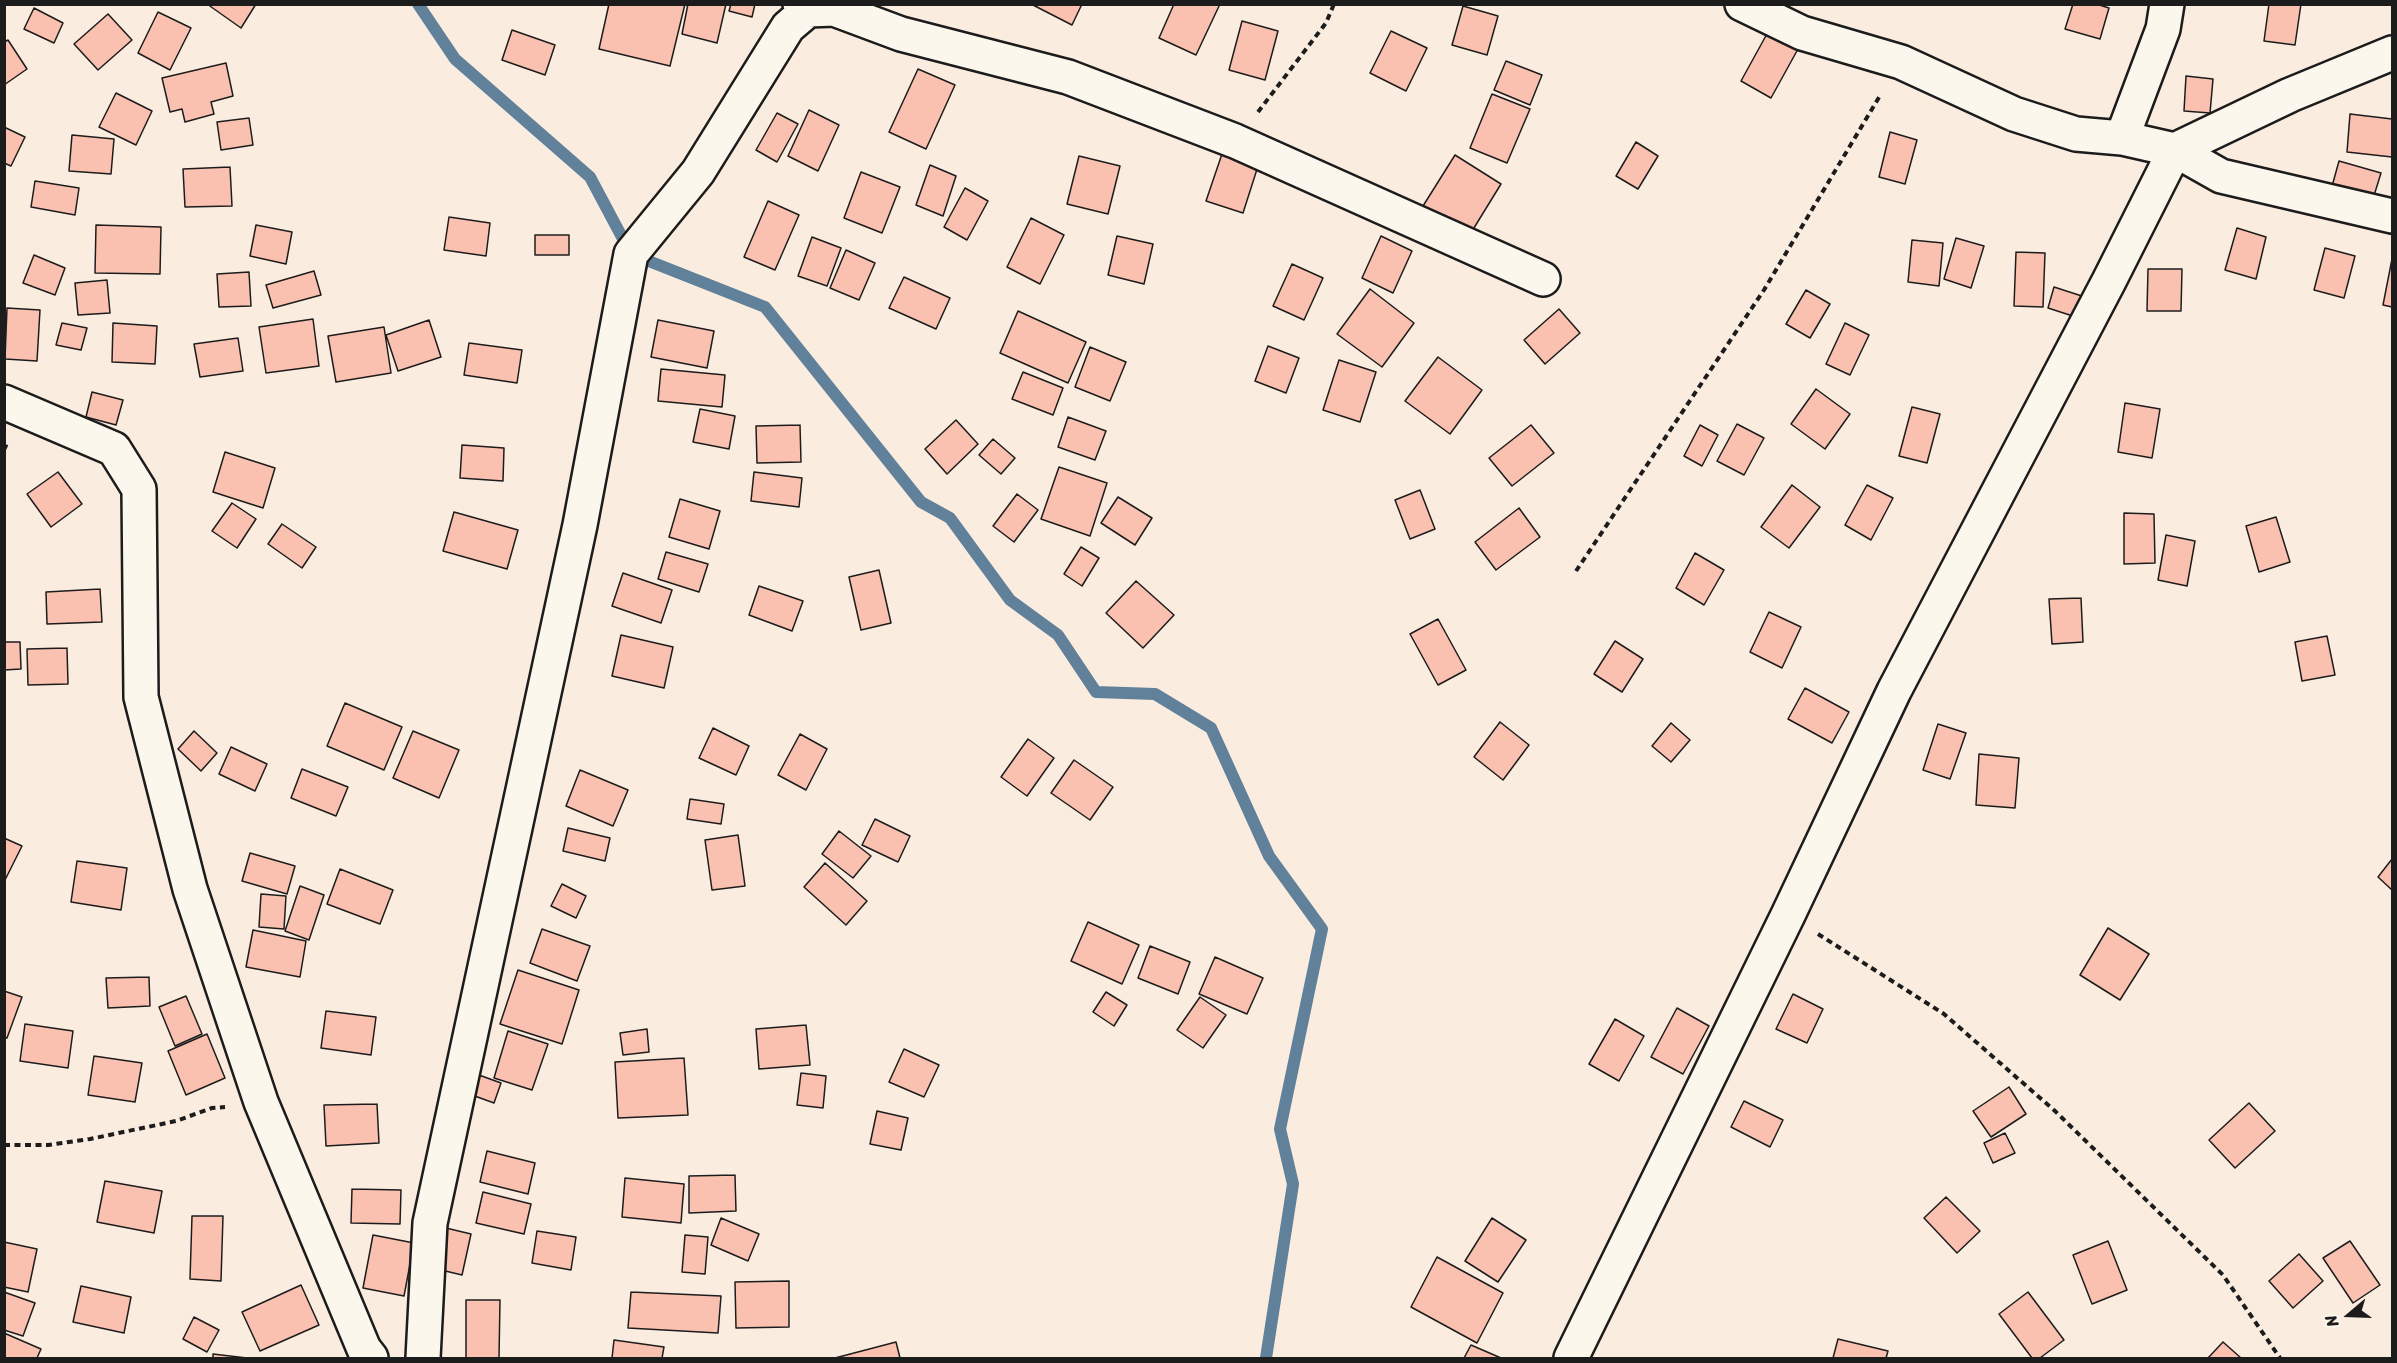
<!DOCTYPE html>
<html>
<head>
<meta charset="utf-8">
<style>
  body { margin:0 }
  #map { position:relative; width:2397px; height:1363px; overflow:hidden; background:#fbece0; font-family:Sriracha,sans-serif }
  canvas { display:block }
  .frame { position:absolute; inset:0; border:6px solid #1c1c1c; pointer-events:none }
  .north { position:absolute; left:2319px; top:1285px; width:60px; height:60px; -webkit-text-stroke:4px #fbf7ec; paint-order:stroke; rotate:251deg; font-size:16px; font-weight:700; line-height:24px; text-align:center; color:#1c1c1c }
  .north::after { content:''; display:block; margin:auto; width:21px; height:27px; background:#1c1c1c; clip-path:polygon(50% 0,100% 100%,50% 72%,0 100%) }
</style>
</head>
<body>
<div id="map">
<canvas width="2397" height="1363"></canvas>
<div class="frame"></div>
<div class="north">N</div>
</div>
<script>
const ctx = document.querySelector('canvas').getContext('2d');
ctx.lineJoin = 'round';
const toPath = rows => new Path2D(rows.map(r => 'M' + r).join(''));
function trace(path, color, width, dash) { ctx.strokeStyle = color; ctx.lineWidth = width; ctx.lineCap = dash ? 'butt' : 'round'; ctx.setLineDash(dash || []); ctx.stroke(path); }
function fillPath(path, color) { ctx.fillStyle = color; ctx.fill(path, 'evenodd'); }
trace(toPath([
  [418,4,455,59,590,177,631,254,765,307,921,502,950,518,1010,600,1058,635,1096,692,1155,694,1211,728,1269,856,1322,929,1280,1129,1293,1184,1266,1358]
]), '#608199', 12);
const building = toPath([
  [207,4,256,4,241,28,207,4],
  [609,4,685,4,670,66,599,49,609,4],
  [688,4,726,4,717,43,682,34,688,4],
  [731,4,755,4,752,17,729,11,731,4],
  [1031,4,1082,4,1072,25,1031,4],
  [1174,4,1220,4,1196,55,1159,38,1174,4],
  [2073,4,2096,4,2109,8,2100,39,2065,29,2073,4],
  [2269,4,2301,4,2295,45,2264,41,2269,4],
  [1463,6,1498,16,1487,55,1452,45,1463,6],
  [34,8,63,23,54,43,24,29,34,8],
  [158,12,191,28,170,70,138,53,158,12],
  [108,14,132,40,98,70,74,44,108,14],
  [1242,21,1278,31,1265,80,1229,70,1242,21],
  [512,30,555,45,545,75,502,60,512,30],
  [1391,31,1427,48,1406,91,1370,73,1391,31],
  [1768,32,1798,49,1771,98,1741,81,1768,32],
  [8,40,27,69,4,85,4,42,8,40],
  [1506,61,1542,75,1530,105,1494,90,1506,61],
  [226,63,233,96,211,102,214,114,185,122,182,109,170,112,162,78,226,63],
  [918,69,955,85,926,149,889,132,918,69],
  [2186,76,2213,79,2210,113,2184,111,2186,76],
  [116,93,152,111,136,145,99,127,116,93],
  [1492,94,1530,109,1507,163,1470,148,1492,94],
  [809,110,839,125,818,171,788,156,809,110],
  [777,113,798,124,777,162,756,150,777,113],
  [2350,114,2392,119,2392,157,2347,152,2350,114],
  [249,118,253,145,221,150,217,122,249,118],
  [4,127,25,137,11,166,4,163,4,127],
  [1890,132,1917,140,1905,184,1879,177,1890,132],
  [72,135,114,139,111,174,69,171,72,135],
  [1636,142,1658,156,1638,189,1616,176,1636,142],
  [1223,151,1259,163,1243,213,1206,201,1223,151],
  [1455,155,1501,184,1469,236,1423,206,1455,155],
  [1079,156,1120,166,1108,214,1067,204,1079,156],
  [2339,161,2381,173,2372,202,2331,190,2339,161],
  [930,165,956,176,943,216,916,205,930,165],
  [230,167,232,206,185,207,183,169,230,167],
  [861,172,900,187,882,233,844,218,861,172],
  [35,181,79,188,75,215,31,207,35,181],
  [965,188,988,201,967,240,944,227,965,188],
  [768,201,799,215,775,270,744,257,768,201],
  [449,217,490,223,486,256,444,250,449,217],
  [1031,218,1064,235,1040,284,1007,267,1031,218],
  [96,225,161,227,160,274,95,273,96,225],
  [256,225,292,232,286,264,250,256,256,225],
  [2237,228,2266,237,2256,279,2225,270,2237,228],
  [535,235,569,235,569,255,535,255,535,235],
  [1117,236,1153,244,1144,284,1108,275,1117,236],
  [1381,236,1412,251,1393,293,1362,278,1381,236],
  [812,237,841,248,827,286,798,276,812,237],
  [1956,238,1984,246,1971,288,1944,279,1956,238],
  [1912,240,1943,243,1939,286,1908,282,1912,240],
  [2325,248,2355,256,2344,298,2314,290,2325,248],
  [846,250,875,263,859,300,830,288,846,250],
  [2016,252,2045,253,2043,307,2014,306,2016,252],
  [34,255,65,268,55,295,23,283,34,255],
  [2392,259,2392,307,2383,305,2392,259],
  [1292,264,1323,278,1304,320,1273,306,1292,264],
  [2148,269,2182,269,2181,311,2147,311,2148,269],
  [314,271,321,295,273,308,266,285,314,271],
  [249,272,251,306,219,307,217,274,249,272],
  [904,277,950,298,936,329,889,308,904,277],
  [107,280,110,313,78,315,75,283,107,280],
  [2054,287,2088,298,2082,319,2048,308,2054,287],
  [1370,289,1414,323,1382,367,1337,334,1370,289],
  [1806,290,1830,304,1810,338,1786,324,1806,290],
  [7,308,40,310,37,361,5,359,7,308],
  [1559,309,1580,333,1545,364,1524,340,1559,309],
  [1018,311,1086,342,1068,383,1000,353,1018,311],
  [313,319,319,366,266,373,259,327,313,319],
  [429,320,441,357,398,371,386,335,429,320],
  [658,320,714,331,707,368,651,357,658,320],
  [62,323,87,328,81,350,56,345,62,323],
  [113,323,157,326,155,364,112,362,113,323],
  [1845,323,1869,335,1850,375,1826,364,1845,323],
  [384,327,391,373,336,382,328,336,384,327],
  [238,338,243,371,200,377,194,344,238,338],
  [469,343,522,350,517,383,464,375,469,343],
  [1268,346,1299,358,1286,393,1255,381,1268,346],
  [1090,347,1126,362,1110,401,1075,387,1090,347],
  [1438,357,1482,390,1450,434,1405,401,1438,357],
  [1339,360,1376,372,1360,422,1323,410,1339,360],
  [661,369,725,375,722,407,658,401,661,369],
  [1023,372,1063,388,1053,415,1012,399,1023,372],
  [1816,389,1850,414,1825,449,1791,424,1816,389],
  [92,392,123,400,116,425,86,417,92,392],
  [2125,403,2160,409,2152,458,2118,452,2125,403],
  [1912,407,1940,414,1927,463,1899,456,1912,407],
  [700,409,735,416,729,449,693,442,700,409],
  [1068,417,1106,431,1095,460,1058,447,1068,417],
  [956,420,978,444,947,474,925,449,956,420],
  [1737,424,1764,438,1744,475,1717,461,1737,424],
  [800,425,801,462,757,463,756,426,800,425],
  [1531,425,1554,453,1512,486,1489,458,1531,425],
  [1700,425,1718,435,1702,466,1684,456,1700,425],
  [993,439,1015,458,1001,474,979,455,993,439],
  [462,445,504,448,503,481,460,478,462,445],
  [225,452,275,468,263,508,213,492,225,452],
  [1059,467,1107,483,1090,536,1041,519,1059,467],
  [58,472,82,504,51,527,27,494,58,472],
  [754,472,802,478,799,507,751,501,754,472],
  [1792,485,1820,507,1789,548,1761,527,1792,485],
  [1867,485,1893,498,1871,540,1845,525,1867,485],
  [1420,490,1435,529,1410,539,1395,500,1420,490],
  [1017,494,1038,510,1014,542,993,526,1017,494],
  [1118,497,1152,518,1135,545,1101,523,1118,497],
  [680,499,720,511,709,549,669,537,680,499],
  [232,503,256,519,237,548,212,531,232,503],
  [1519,508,1540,537,1496,570,1475,542,1519,508],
  [454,512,518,530,507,569,443,551,454,512],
  [2124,513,2154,514,2155,563,2124,564,2124,513],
  [2276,517,2290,562,2259,572,2246,526,2276,517],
  [282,524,316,547,302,568,268,544,282,524],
  [2166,535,2195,541,2187,586,2158,580,2166,535],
  [1081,547,1099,558,1082,586,1064,574,1081,547],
  [666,552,708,564,699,592,658,579,666,552],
  [1695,553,1724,570,1704,605,1676,588,1695,553],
  [879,570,891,623,861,630,849,577,879,570],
  [623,573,672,590,661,623,612,606,623,573],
  [1136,581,1174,615,1143,648,1106,613,1136,581],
  [759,586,803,601,792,631,749,615,759,586],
  [100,589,102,622,47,624,46,592,100,589],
  [2081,598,2083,642,2052,644,2049,599,2081,598],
  [1769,612,1801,627,1782,668,1750,652,1769,612],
  [1438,619,1466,670,1438,685,1410,634,1438,619],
  [621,635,673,647,664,688,612,676,621,635],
  [2327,636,2335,675,2302,681,2295,642,2327,636],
  [1615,641,1643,659,1622,692,1594,674,1615,641],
  [4,642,20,642,21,669,4,670,4,642],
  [67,648,68,684,28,685,27,649,67,648],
  [1805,688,1849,712,1832,743,1788,719,1805,688],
  [345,703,402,727,384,770,327,746,345,703],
  [1500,722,1529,745,1503,780,1474,757,1500,722],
  [1671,723,1690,740,1671,762,1652,746,1671,723],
  [1938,724,1966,733,1950,779,1923,770,1938,724],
  [713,728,749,746,736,775,699,758,713,728],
  [194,731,217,753,201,771,178,749,194,731],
  [413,731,459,750,439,798,393,778,413,731],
  [800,734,827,749,806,790,778,775,800,734],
  [1028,739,1054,758,1027,796,1001,777,1028,739],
  [231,747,267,764,255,791,219,774,231,747],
  [1979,754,2019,758,2015,808,1976,805,1979,754],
  [1074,760,1113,787,1090,820,1051,793,1074,760],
  [302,769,348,787,336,816,291,798,302,769],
  [580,770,628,790,613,826,566,806,580,770],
  [690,799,724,804,721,824,687,819,690,799],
  [875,819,910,836,898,862,862,845,875,819],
  [568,828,610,838,605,861,563,851,568,828],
  [839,831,871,856,853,878,822,854,839,831],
  [738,835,745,886,712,890,705,840,738,835],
  [4,838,22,846,4,882,4,838],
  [250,853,295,866,287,894,242,881,250,853],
  [2392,859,2392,890,2378,877,2392,859],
  [77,861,127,868,121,910,71,902,77,861],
  [825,863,867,901,846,925,804,887,825,863],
  [340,869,393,890,380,924,327,904,340,869],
  [562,884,586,896,576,918,551,906,562,884],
  [300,886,324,895,309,940,285,931,300,886],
  [261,894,286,896,284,929,259,927,261,894],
  [1088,922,1139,945,1122,984,1071,961,1088,922],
  [2108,928,2149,954,2120,1000,2080,975,2108,928],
  [542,929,590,946,577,981,530,963,542,929],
  [253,930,306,941,300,977,246,967,253,930],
  [1150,946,1190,962,1178,994,1138,978,1150,946],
  [1215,957,1263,978,1247,1014,1199,994,1215,957],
  [518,970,579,990,562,1044,500,1024,518,970],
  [149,977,150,1006,108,1008,106,978,149,977],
  [4,991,22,997,7,1038,4,1037,4,991],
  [1106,992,1127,1005,1114,1026,1093,1012,1106,992],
  [1793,994,1823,1009,1807,1043,1776,1029,1793,994],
  [186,996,202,1034,175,1046,159,1007,186,996],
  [1200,997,1226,1015,1203,1048,1177,1030,1200,997],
  [1677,1008,1709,1026,1683,1074,1651,1057,1677,1008],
  [326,1011,376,1017,371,1055,321,1048,326,1011],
  [1615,1019,1644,1036,1619,1081,1589,1064,1615,1019],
  [25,1024,73,1031,68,1068,20,1061,25,1024],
  [806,1025,810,1065,759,1069,756,1029,806,1025],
  [647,1029,649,1052,623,1055,620,1033,647,1029],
  [508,1031,548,1044,532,1090,494,1078,508,1031],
  [207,1034,225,1078,186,1095,168,1051,207,1034],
  [904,1049,939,1065,924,1097,889,1082,904,1049],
  [94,1056,142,1063,135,1102,88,1095,94,1056],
  [684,1058,688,1115,618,1118,615,1062,684,1058],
  [801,1073,826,1076,823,1108,797,1105,801,1073],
  [479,1075,501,1083,494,1103,472,1095,479,1075],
  [2009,1087,2026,1114,1991,1137,1973,1111,2009,1087],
  [1744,1101,1783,1120,1770,1147,1731,1127,1744,1101],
  [2249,1103,2275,1131,2235,1168,2209,1140,2249,1103],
  [377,1104,379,1143,326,1146,324,1105,377,1104],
  [877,1111,908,1118,901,1150,870,1144,877,1111],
  [2005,1133,2015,1153,1993,1163,1984,1143,2005,1133],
  [487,1151,535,1163,528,1194,480,1182,487,1151],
  [735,1175,736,1211,689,1213,689,1176,735,1175],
  [625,1178,684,1184,681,1223,622,1217,625,1178],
  [105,1181,162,1191,154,1233,97,1222,105,1181],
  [352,1189,401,1190,400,1224,351,1223,352,1189],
  [483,1192,531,1204,524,1234,476,1223,483,1192],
  [1946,1197,1980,1231,1957,1253,1924,1218,1946,1197],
  [192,1216,223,1216,221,1281,190,1279,192,1216],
  [721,1218,759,1234,748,1261,711,1245,721,1218],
  [1492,1218,1526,1240,1498,1282,1465,1261,1492,1218],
  [446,1228,471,1234,462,1275,437,1269,446,1228],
  [537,1231,576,1237,571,1270,532,1263,537,1231],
  [373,1235,414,1243,404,1296,363,1288,373,1235],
  [685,1235,708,1237,705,1274,682,1272,685,1235],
  [2108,1241,2127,1290,2092,1304,2073,1255,2108,1241],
  [2350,1241,2380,1285,2353,1303,2323,1258,2350,1241],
  [4,1242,37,1249,28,1292,4,1287,4,1242],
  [2299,1254,2323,1281,2293,1308,2269,1281,2299,1254],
  [1437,1257,1503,1293,1477,1343,1411,1307,1437,1257],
  [789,1281,789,1327,736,1328,735,1282,789,1281],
  [301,1285,319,1325,260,1351,242,1312,301,1285],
  [81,1286,131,1297,124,1333,73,1322,81,1286],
  [4,1292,35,1303,23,1336,4,1330,4,1292],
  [631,1292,721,1296,718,1333,628,1328,631,1292],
  [2028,1292,2064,1340,2040,1358,2032,1358,1999,1314,2028,1292],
  [466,1300,500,1300,499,1358,466,1358,466,1300],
  [194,1317,219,1330,207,1352,183,1339,194,1317],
  [4,1333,41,1349,37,1358,4,1358,4,1333],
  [1838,1339,1888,1351,1886,1358,1833,1358,1838,1339],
  [614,1340,664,1347,662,1358,612,1358,614,1340],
  [896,1342,900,1358,835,1358,896,1342],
  [2223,1342,2241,1358,2208,1358,2223,1342],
  [1471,1345,1501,1358,1464,1358,1471,1345],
  [213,1354,247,1358,213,1358,213,1354]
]);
fillPath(building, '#fac1b0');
trace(building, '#1c1c1c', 1.5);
const minor = toPath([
  [800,4,808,10,834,9,901,34,1068,77,1235,141,1543,279],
  [1742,4,1802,33,1901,62,2014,114,2076,134,2122,138,2175,150,2221,176,2392,216],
  [2122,138,2163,29,2167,4],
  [423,1358,430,1223,580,525,631,254,698,172,788,27,808,10],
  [1571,1358,1788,915,1894,691,2109,281,2175,150,2290,95,2392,53]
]);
const tertiary = toPath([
  [4,402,114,449,139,489,141,697,190,889,261,1102,364,1349,371,1358]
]);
trace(minor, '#1c1c1c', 38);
trace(tertiary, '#1c1c1c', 38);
trace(toPath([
  [1258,112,1326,23,1334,4],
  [4,450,8,441],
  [1576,571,1764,290,1881,94],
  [1818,934,1944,1014,2055,1111,2223,1275,2280,1358],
  [4,1145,48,1145,90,1139,176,1121,212,1108,225,1107]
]), '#1c1c1c', 4, [6, 4.5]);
trace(minor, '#fbf7ec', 33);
trace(tertiary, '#fbf7ec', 33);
</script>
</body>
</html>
